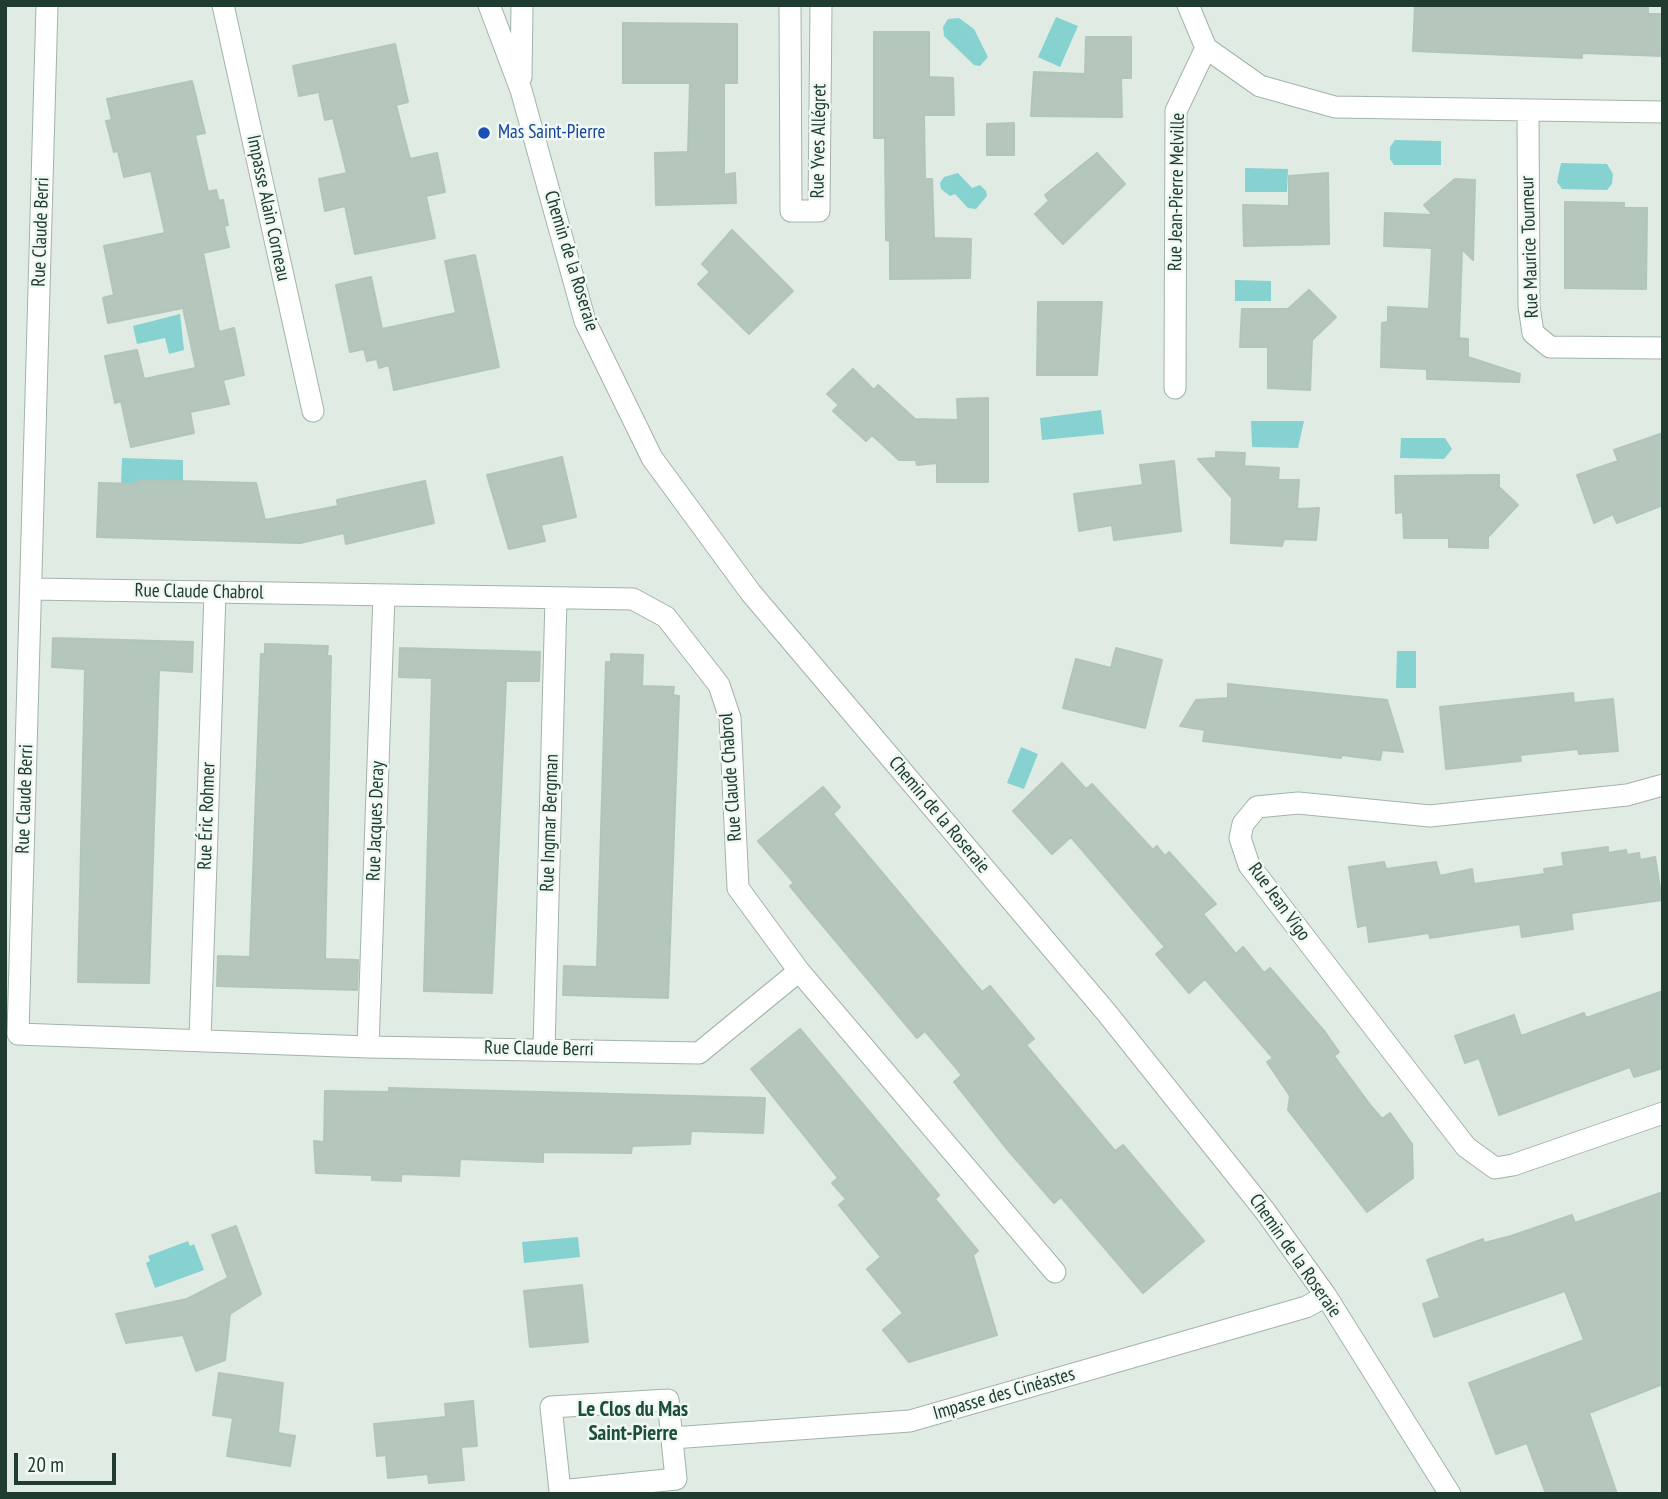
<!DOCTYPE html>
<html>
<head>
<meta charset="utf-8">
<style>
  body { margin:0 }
  #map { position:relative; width:1668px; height:1499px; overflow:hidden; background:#e0ebe4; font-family:"PT Sans Narrow",sans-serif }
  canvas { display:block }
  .frame { position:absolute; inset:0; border:7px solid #203c30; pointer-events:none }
  .scale { position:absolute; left:14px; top:1453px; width:102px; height:32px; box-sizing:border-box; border:4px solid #203c30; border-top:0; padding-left:9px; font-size:21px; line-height:24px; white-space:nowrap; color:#203c30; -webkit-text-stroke:5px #f0f8f3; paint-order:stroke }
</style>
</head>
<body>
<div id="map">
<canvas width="1668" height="1499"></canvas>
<div class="frame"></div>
<div class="scale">20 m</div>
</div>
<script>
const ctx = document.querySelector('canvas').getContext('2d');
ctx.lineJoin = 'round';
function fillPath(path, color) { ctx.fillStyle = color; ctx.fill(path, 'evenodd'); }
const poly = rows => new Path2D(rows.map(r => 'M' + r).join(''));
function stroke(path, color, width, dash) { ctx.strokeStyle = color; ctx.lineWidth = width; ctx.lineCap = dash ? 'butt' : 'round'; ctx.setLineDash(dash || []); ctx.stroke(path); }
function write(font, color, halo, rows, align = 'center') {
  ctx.font = font + ' "PT Sans Narrow",sans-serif'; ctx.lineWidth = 5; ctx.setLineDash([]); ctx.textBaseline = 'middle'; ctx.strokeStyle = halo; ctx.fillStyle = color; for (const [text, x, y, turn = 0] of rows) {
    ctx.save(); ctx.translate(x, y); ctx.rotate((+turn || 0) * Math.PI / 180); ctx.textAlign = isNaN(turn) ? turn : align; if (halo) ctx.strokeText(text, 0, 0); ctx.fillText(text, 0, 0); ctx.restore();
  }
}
fillPath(poly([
  [1056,17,1078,26,1060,67,1038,57],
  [959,18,974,29,988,57,980,66,974,65,944,36,943,27,948,19],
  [1395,140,1441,141,1441,165,1394,165,1390,159,1390,147],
  [1561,163,1607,164,1613,174,1612,184,1607,190,1562,189,1557,182],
  [1245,168,1288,169,1287,192,1245,192],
  [958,173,972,188,980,185,986,191,987,196,976,209,968,208,955,194,950,196,941,189,940,183,944,177],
  [1235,280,1271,281,1271,301,1235,301],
  [180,314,184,350,169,354,165,338,137,344,133,326],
  [1101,410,1104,434,1042,440,1040,418],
  [1251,421,1304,421,1298,448,1252,447],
  [1401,438,1445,438,1452,449,1444,459,1400,458],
  [122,458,183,460,183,495,121,484],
  [1397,651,1416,651,1416,688,1396,688],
  [1021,747,1038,754,1024,789,1007,783],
  [578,1237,580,1257,524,1263,522,1242],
  [188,1241,190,1246,194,1244,204,1270,155,1288,146,1263,150,1261,148,1256]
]), '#86d2d0');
const building = poly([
  [1415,5,1648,5,1648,14,1663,14,1663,56,1582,53,1582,58,1413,51,1415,5],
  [623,23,737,24,737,83,724,83,724,175,735,173,736,203,656,205,655,153,688,152,690,83,623,83,623,23],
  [874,32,929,32,929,77,953,78,954,115,924,115,925,179,932,179,934,238,971,239,970,278,890,279,890,241,886,240,885,138,874,138,874,32],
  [1086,37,1131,37,1131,78,1121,78,1122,117,1031,116,1034,72,1085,74,1086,37],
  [395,44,408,102,396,105,410,159,437,153,445,192,426,196,435,238,355,254,345,206,325,211,319,179,347,173,333,118,325,120,319,92,299,96,293,66,395,44],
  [192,81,205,133,195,135,208,192,216,190,219,201,223,200,228,225,224,226,229,247,203,253,219,332,234,328,244,375,223,380,229,404,190,412,194,433,131,447,121,401,115,403,105,356,137,350,144,379,196,368,183,308,108,323,103,298,114,295,104,246,165,233,151,171,124,177,118,151,114,152,106,121,112,120,107,99,192,81],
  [1014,123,1014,155,987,155,987,124,1014,123],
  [1097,153,1125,184,1063,244,1035,214,1049,201,1045,195,1097,153],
  [1328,173,1329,244,1244,246,1243,205,1289,206,1289,176,1328,173],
  [1455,179,1475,180,1473,260,1462,249,1459,338,1468,339,1468,357,1520,374,1519,382,1427,379,1427,369,1381,367,1382,323,1388,322,1388,307,1429,309,1432,248,1384,246,1385,213,1433,215,1424,205,1455,179],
  [1565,202,1624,203,1624,208,1647,208,1646,289,1565,288,1565,202],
  [732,230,793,291,749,334,698,284,710,272,702,264,732,230],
  [475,255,499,367,394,390,389,365,379,368,377,359,367,361,364,349,350,352,336,285,371,277,382,329,456,313,445,261,475,255],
  [1309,290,1336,317,1312,340,1310,390,1268,388,1268,347,1240,347,1242,309,1288,309,1309,290],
  [1038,302,1102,302,1097,375,1037,375,1038,302],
  [853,369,874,390,878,385,915,419,958,420,957,399,988,398,988,482,937,482,937,463,917,465,916,460,899,460,872,435,866,441,833,411,839,405,827,394,853,369],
  [1663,433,1663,505,1617,523,1613,514,1594,523,1577,475,1618,461,1614,450,1663,433],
  [1216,452,1245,453,1244,466,1279,468,1278,480,1299,480,1297,509,1319,508,1316,540,1284,539,1282,546,1231,543,1232,498,1198,459,1216,458,1216,452],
  [562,457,576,517,541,525,545,541,509,549,487,475,562,457],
  [1174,461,1181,531,1114,540,1112,525,1079,531,1074,494,1143,485,1140,465,1174,461],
  [1499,475,1499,487,1518,505,1488,537,1488,548,1449,547,1449,538,1404,538,1403,512,1396,513,1395,476,1499,475],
  [137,480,256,483,265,520,338,506,337,500,425,481,434,523,346,544,344,533,300,543,97,537,99,483,138,484,137,480],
  [53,638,193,642,192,672,159,670,149,983,78,982,85,669,52,667,53,638],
  [265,644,328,646,327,656,331,656,325,959,358,960,357,990,217,986,218,956,250,957,261,654,265,654,265,644],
  [400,648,540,652,539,681,506,681,492,993,424,991,432,678,399,677,400,648],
  [1116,648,1162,660,1145,728,1063,708,1076,659,1111,668,1116,648],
  [611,654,643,655,642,686,674,687,673,695,679,696,668,998,563,995,564,966,597,967,606,662,611,662,611,654],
  [1228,684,1387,700,1403,752,1382,750,1380,760,1342,755,1341,758,1203,741,1205,730,1180,726,1196,700,1228,698,1228,684],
  [1573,693,1574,703,1613,699,1618,751,1579,754,1578,749,1520,755,1521,761,1446,769,1440,707,1573,693],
  [1062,763,1086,789,1092,784,1153,850,1157,846,1165,856,1169,852,1216,904,1203,914,1236,954,1243,947,1264,973,1270,968,1325,1032,1339,1052,1334,1056,1371,1106,1382,1119,1390,1113,1412,1144,1413,1178,1367,1212,1288,1110,1290,1096,1267,1062,1273,1058,1205,979,1189,993,1156,954,1165,947,1071,837,1052,854,1013,811,1062,763],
  [823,787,840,807,833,814,885,876,982,992,990,986,1034,1039,1026,1045,1115,1151,1123,1145,1204,1241,1143,1293,1061,1197,1054,1203,1006,1148,954,1082,962,1075,925,1031,917,1038,808,908,790,886,794,883,758,841,823,787],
  [1608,847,1608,853,1626,850,1627,855,1639,853,1640,860,1655,857,1662,900,1571,913,1573,929,1522,937,1520,924,1430,938,1429,933,1369,942,1367,925,1358,927,1349,867,1384,862,1386,869,1436,862,1440,876,1472,869,1474,884,1545,874,1544,869,1564,866,1562,853,1608,847],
  [1663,991,1663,1068,1634,1077,1630,1067,1499,1115,1479,1058,1465,1063,1455,1036,1514,1015,1521,1036,1584,1013,1586,1018,1663,991],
  [800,1029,939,1195,935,1199,978,1251,973,1255,997,1335,909,1362,883,1330,903,1313,867,1269,881,1257,839,1205,846,1199,832,1183,838,1178,751,1069,800,1029],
  [389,1088,765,1098,763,1133,691,1131,690,1144,632,1146,631,1153,543,1152,543,1162,460,1159,459,1176,401,1174,401,1181,372,1180,372,1175,316,1173,314,1141,324,1142,325,1091,389,1092,389,1088],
  [1663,1192,1663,1384,1589,1413,1617,1494,1546,1494,1527,1443,1496,1454,1469,1383,1584,1340,1565,1291,1434,1337,1423,1304,1440,1298,1427,1260,1483,1239,1484,1243,1511,1236,1572,1215,1575,1223,1663,1192],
  [236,1226,261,1294,230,1314,225,1360,196,1371,183,1335,126,1343,116,1314,187,1299,228,1278,212,1235,236,1226],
  [582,1285,588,1342,530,1347,524,1291,582,1285],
  [219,1373,283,1383,278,1433,295,1436,290,1466,227,1456,233,1418,213,1415,219,1373],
  [473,1401,477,1446,461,1447,464,1480,429,1483,428,1474,388,1478,386,1455,377,1456,374,1424,446,1417,445,1404,473,1401]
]);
fillPath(building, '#b5c6bd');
stroke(building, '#b2c5ba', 2);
const minor = poly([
  [47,5,18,1034,368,1047,699,1053,799,971],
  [223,5,313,411],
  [489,5,521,90,585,321,652,458,751,593,1106,1012,1265,1211,1326,1296,1450,1494],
  [790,5,791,211,819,211,821,5],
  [1206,48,1260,86,1335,107,1663,112],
  [521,77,522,5],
  [1528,110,1529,306,1533,333,1550,347,1663,348],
  [1175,388,1176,111,1206,48,1188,5],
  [31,589,633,599,666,617,719,685,730,718,738,888,799,971,1055,1272],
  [1663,785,1627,795,1430,816,1298,803,1257,807,1243,824,1240,838,1249,865,1466,1147,1495,1168,1513,1165,1663,1113],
  [200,1040,215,593],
  [368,1047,384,595],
  [544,1049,556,598],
  [668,1400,676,1479,560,1491,551,1407,668,1400],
  [672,1438,910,1421,1306,1307,1326,1296]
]);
stroke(minor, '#a3b3aa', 23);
stroke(minor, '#fff', 21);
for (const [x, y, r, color] of [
  [484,133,7,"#1a4fb4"]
]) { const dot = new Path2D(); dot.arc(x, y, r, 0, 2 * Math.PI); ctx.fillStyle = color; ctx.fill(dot); stroke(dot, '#f0f8f3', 2.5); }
write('19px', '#164399', '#f0f8f3', [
  ["Mas Saint-Pierre",498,133]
], 'left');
write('19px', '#203c30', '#f0f8f3', [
  ["Rue Yves Allégret",819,141,-89],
  ["Rue Jean-Pierre Melville",1177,192,-89],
  ["Impasse Alain Corneau",268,208,78],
  ["Rue Claude Berri",41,232,-88],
  ["Rue Maurice Tourneur",1530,247,-92],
  ["Chemin de la Roseraie",571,261,73],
  ["Rue Claude Chabrol",199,592,1],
  ["Rue Claude Chabrol",731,777,-94],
  ["Rue Claude Berri",25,799,-88],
  ["Chemin de la Roseraie",939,815,50],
  ["Rue Éric Rohmer",207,816,-88],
  ["Rue Jacques Deray",376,821,-88],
  ["Rue Ingmar Bergman",550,823,-88],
  ["Rue Jean Vigo",1279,902,54],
  ["Rue Claude Berri",539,1049,1],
  ["Chemin de la Roseraie",1295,1256,55],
  ["Impasse des Cinéastes",1004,1394,-16]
]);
write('bold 21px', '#1c4e39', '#f0f8f3', [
  ["Le Clos du Mas",633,1410],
  ["Saint-Pierre",633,1434]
]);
</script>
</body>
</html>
